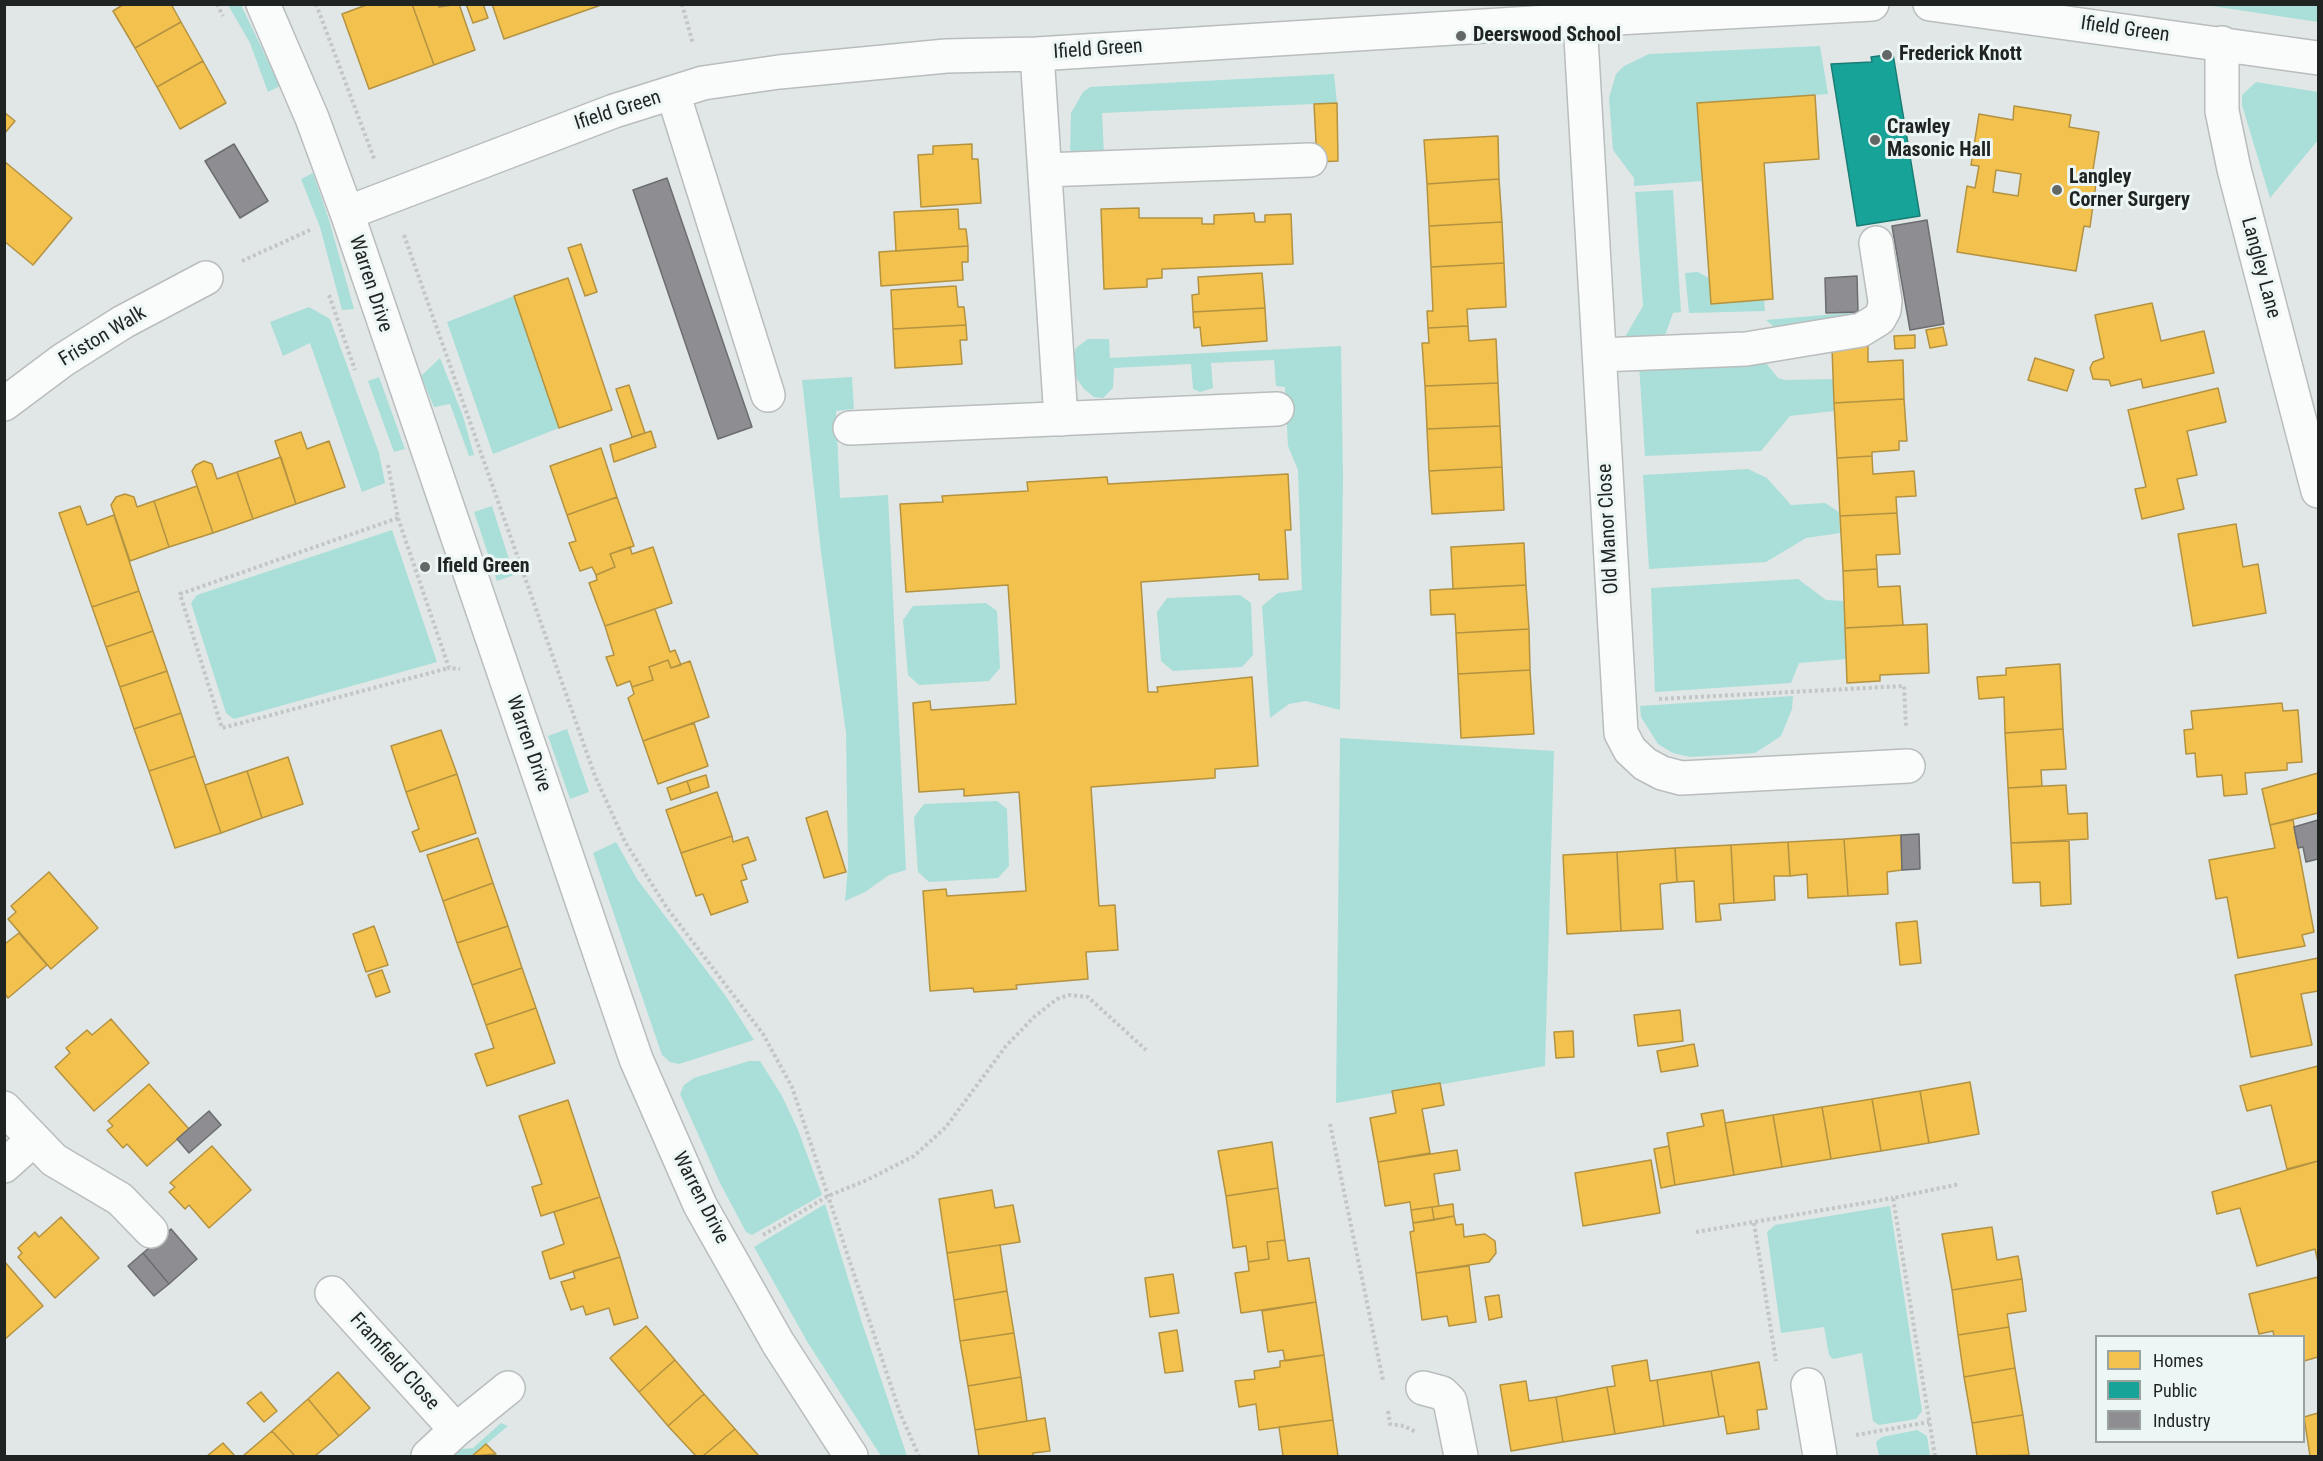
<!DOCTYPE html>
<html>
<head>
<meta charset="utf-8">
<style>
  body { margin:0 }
  #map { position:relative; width:2323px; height:1461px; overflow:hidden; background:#e1e7e6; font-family:"Roboto Condensed",sans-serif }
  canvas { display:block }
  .frame { position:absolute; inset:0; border:6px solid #1f2322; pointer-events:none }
  .legend { position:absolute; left:2095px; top:1335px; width:210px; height:108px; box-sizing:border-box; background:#ecf6f4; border:2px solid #9aa2a0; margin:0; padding:8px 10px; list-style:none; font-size:18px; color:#1f2322 }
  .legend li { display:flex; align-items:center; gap:12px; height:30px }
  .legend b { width:30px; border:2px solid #9aa2a0 }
</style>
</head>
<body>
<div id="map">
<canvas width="2323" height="1461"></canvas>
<div class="frame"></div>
<ul class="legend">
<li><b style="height:16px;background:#f2c14e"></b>Homes</li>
<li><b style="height:16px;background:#17a398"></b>Public</li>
<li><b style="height:16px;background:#8d8d92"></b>Industry</li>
</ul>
</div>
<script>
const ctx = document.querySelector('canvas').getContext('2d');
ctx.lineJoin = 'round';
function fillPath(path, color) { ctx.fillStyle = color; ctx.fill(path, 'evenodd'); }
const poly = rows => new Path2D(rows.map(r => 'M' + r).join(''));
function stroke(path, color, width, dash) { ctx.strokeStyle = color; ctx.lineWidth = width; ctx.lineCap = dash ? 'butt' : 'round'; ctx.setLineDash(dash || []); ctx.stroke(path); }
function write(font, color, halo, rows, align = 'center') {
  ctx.font = font + ' "Roboto Condensed",sans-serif'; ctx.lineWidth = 6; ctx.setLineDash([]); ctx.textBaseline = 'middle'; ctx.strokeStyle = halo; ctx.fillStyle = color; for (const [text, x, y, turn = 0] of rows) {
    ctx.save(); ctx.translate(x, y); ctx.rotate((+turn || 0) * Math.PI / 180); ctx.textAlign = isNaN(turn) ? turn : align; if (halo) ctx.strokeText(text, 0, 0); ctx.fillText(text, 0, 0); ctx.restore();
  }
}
fillPath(poly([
  [228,5,241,5,280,86,268,92,250,43],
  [2205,5,2318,5,2318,22],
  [1820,46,1828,94,1697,104,1702,181,1634,186,1634,178,1613,150,1609,98,1616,74,1624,66,1649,54],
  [1334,74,1337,103,1102,113,1104,154,1070,156,1071,113,1083,92,1090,87],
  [2256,82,2318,92,2318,140,2270,198,2242,105,2242,95],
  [313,173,329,220,354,309,342,310,320,227,301,179],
  [1673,190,1681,312,1673,313,1663,341,1626,344,1625,337,1643,306,1635,192],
  [1698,272,1709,278,1711,304,1764,300,1765,311,1689,313,1685,273],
  [514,296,559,428,493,454,447,322],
  [309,307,330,319,379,453,385,483,362,492,310,343,283,356,270,322],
  [1858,312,1852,320,1781,333,1766,320],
  [1088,339,1109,339,1110,358,1341,346,1343,478,1340,710,1306,701,1289,704,1270,718,1262,606,1278,593,1302,590,1298,470,1288,446,1285,387,1276,386,1274,360,1211,363,1213,388,1200,392,1193,389,1191,364,1114,368,1113,388,1103,398,1094,397,1084,389,1077,379,1073,366,1073,356,1076,348],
  [1761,357,1778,378,1785,380,1833,379,1834,411,1790,416,1761,451,1645,456,1639,365],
  [440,358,463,416,474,455,469,456,450,404,434,407,421,376],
  [379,377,405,449,394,452,368,381],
  [852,377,854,409,836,411,840,498,888,495,906,870,889,875,865,892,845,901,848,867,846,733,821,552,802,380],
  [1748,469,1767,478,1791,505,1825,503,1839,512,1840,533,1806,538,1766,562,1649,569,1643,475],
  [492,506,514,575,497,581,474,512],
  [392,530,437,662,234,719,226,713,191,603,197,595],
  [1798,579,1826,600,1844,601,1847,659,1799,663,1791,683,1655,692,1651,588],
  [1240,595,1251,603,1253,655,1242,667,1173,671,1161,661,1157,612,1167,598],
  [986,603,997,611,1000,668,989,681,919,685,908,675,903,620,913,606],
  [1793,696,1792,709,1781,736,1755,753,1690,757,1673,753,1658,744,1641,717,1640,706],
  [567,729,589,792,570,799,548,736],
  [1340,738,1554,751,1545,1066,1336,1103],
  [997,801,1007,809,1009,866,998,878,929,882,918,872,914,817,924,804],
  [616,842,637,879,725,995,754,1040,679,1064,670,1062,662,1055,593,853],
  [749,1061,760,1061,782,1096,798,1130,822,1195,752,1235,746,1232,720,1183,680,1094,684,1085,694,1078],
  [825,1204,861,1320,907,1456,881,1456,808,1343,754,1247],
  [1890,1206,1922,1411,1916,1419,1879,1425,1873,1421,1862,1353,1833,1359,1829,1355,1824,1327,1781,1333,1767,1232,1775,1225],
  [501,1423,508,1426,472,1456,446,1456,451,1450,473,1448],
  [1917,1430,1927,1436,1930,1456,1879,1456,1876,1442,1882,1437]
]), '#a9dfd8');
const homes = poly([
  [124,4,171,4,181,22,135,48,113,11,124,4],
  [369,4,412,4,434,65,369,89,342,14,369,4],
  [412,4,438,4,439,7,459,4,475,50,434,65,412,4],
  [466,4,483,4,488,18,473,23,466,4],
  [492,4,604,4,504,39,492,4],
  [181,22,203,61,157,87,135,48,181,22],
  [203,61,226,103,180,129,157,87,203,61],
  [1815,95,1819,159,1764,163,1773,299,1711,304,1697,103,1815,95],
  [1337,103,1338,161,1317,162,1314,104,1337,103],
  [2014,106,2071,115,2069,127,2099,132,2092,176,2097,176,2090,227,2084,226,2076,271,1957,252,1967,186,1975,188,1979,166,1971,165,1979,114,2013,120,2014,106],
  [1996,170,2021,174,2018,196,1993,192,1996,170],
  [4,112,15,121,4,134,4,112],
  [1498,136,1499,179,1427,184,1424,140,1498,136],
  [972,144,972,159,978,159,981,203,921,207,918,155,933,154,933,146,972,144],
  [4,161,72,218,33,265,4,241,4,161],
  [1499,179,1502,222,1429,226,1427,184,1499,179],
  [1139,208,1139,218,1202,218,1202,224,1214,224,1214,215,1254,213,1255,222,1265,222,1265,215,1291,214,1293,264,1162,269,1162,278,1147,279,1147,287,1104,289,1101,209,1139,208],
  [958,209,959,229,966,229,968,246,896,251,894,212,958,209],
  [1502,222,1504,263,1431,267,1429,226,1502,222],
  [581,244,597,292,585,296,568,248,581,244],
  [968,246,968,262,962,262,963,280,881,286,879,252,968,246],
  [1504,263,1506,307,1467,309,1468,326,1428,328,1427,311,1433,311,1431,267,1504,263],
  [1262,273,1265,308,1193,312,1192,295,1199,294,1198,277,1262,273],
  [568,278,612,410,559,428,514,296,568,278],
  [956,286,958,307,964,307,966,325,893,329,891,290,956,286],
  [2152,303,2161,341,2204,331,2214,373,2143,388,2141,379,2111,386,2109,380,2093,379,2090,368,2093,362,2104,358,2095,315,2152,303],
  [1265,308,1267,341,1202,346,1200,327,1194,328,1193,312,1265,308],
  [966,325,967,340,960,340,962,364,895,368,893,329,966,325],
  [1468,326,1469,341,1496,339,1498,383,1425,386,1422,343,1429,343,1428,328,1468,326],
  [1943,327,1947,345,1930,348,1926,330,1943,327],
  [1915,335,1915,348,1895,349,1894,336,1915,335],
  [1868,346,1868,362,1903,360,1904,399,1834,403,1832,348,1868,346],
  [2035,358,2074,370,2067,391,2028,380,2035,358],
  [1498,383,1500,426,1427,429,1425,386,1498,383],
  [629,385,645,433,632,437,616,389,629,385],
  [2218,388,2226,422,2187,431,2197,475,2177,479,2184,509,2142,519,2135,489,2146,487,2128,410,2218,388],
  [1904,399,1907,441,1899,441,1899,450,1872,452,1872,456,1837,458,1834,403,1904,399],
  [1500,426,1502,467,1429,471,1427,429,1500,426],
  [651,431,656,447,614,462,610,445,651,431],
  [301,432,307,449,329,441,345,487,296,504,275,441,301,432],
  [601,448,617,497,567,515,550,466,601,448],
  [1872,456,1873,474,1914,471,1916,496,1896,497,1897,513,1840,516,1837,458,1872,456],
  [281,457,296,504,253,519,237,472,281,457],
  [204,461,212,464,217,479,237,472,253,519,213,533,192,471,196,465,204,461],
  [1502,467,1504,510,1432,514,1429,471,1502,467],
  [1288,474,1291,530,1285,530,1288,579,1259,580,1259,574,1141,582,1148,692,1158,692,1157,687,1252,677,1258,766,1215,769,1215,778,1091,787,1099,906,1115,905,1118,950,1086,952,1088,979,1016,985,1017,989,974,992,973,988,930,991,923,891,946,889,947,896,1026,891,1019,792,964,796,964,789,919,792,913,703,930,701,931,710,1016,704,1008,585,906,592,900,504,943,502,942,496,1028,491,1027,482,1107,477,1108,484,1288,474],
  [197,486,213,533,169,547,154,501,197,486],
  [125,494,134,497,137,507,154,501,169,547,130,561,111,505,116,497,125,494],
  [617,497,634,546,610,554,615,567,596,575,592,567,580,571,569,543,576,541,567,515,617,497],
  [80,506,87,525,114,515,139,591,92,607,59,513,80,506],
  [1897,513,1900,554,1876,555,1877,569,1843,571,1840,516,1897,513],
  [2236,524,2243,567,2258,564,2266,613,2193,626,2178,534,2236,524],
  [1524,543,1526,585,1453,589,1451,547,1524,543],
  [630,547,632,554,653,547,672,603,605,626,589,583,597,580,596,575,615,567,610,554,630,547],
  [1877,569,1878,587,1900,586,1903,625,1845,628,1843,571,1877,569],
  [1526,585,1529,629,1456,633,1455,614,1431,615,1430,590,1526,585],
  [139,591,153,631,106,647,92,607,139,591],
  [655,609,670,652,675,650,681,665,671,668,668,660,649,667,653,680,632,687,630,681,617,686,606,657,614,655,605,626,655,609],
  [1927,624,1929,673,1880,675,1880,681,1847,683,1845,628,1927,624],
  [1529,629,1530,670,1458,674,1456,633,1529,629],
  [153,631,167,671,120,687,106,647,153,631],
  [668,660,671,668,690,661,709,717,643,741,628,698,634,694,632,687,653,680,649,667,668,660],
  [2060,664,2063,729,2005,733,2004,697,1979,699,1977,677,2006,675,2006,668,2060,664],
  [1530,670,1534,734,1461,738,1458,674,1530,670],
  [167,671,181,713,134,729,120,687,167,671],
  [2282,703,2283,711,2298,710,2302,762,2287,763,2287,770,2245,773,2247,794,2224,796,2222,775,2197,777,2195,753,2186,754,2184,730,2193,729,2191,711,2282,703],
  [181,713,195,756,149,771,134,729,181,713],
  [694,723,708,766,658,784,643,741,694,723],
  [2063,729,2066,769,2041,770,2042,786,2008,788,2005,733,2063,729],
  [441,730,457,774,406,792,391,746,441,730],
  [195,756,221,833,175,848,149,771,195,756],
  [288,757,303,804,262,818,247,771,288,757],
  [247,771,262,818,221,833,205,785,247,771],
  [2318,773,2318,813,2270,825,2262,789,2318,773],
  [457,774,476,833,420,852,412,832,419,829,406,792,457,774],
  [706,775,709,787,691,793,687,781,706,775],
  [687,781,691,793,671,800,667,788,687,781],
  [2066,785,2068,814,2087,813,2088,839,2011,843,2008,788,2066,785],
  [717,792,732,836,681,853,666,810,717,792],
  [827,811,846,872,824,878,806,818,827,811],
  [2293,820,2314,932,2302,935,2305,946,2238,958,2227,897,2216,899,2209,860,2275,848,2270,825,2293,820],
  [1901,835,1902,870,1887,872,1888,894,1848,896,1844,839,1901,835],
  [732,836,733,842,748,837,756,860,742,865,747,879,741,881,748,902,711,915,703,894,696,896,681,853,732,836],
  [478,838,493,883,443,901,427,855,478,838],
  [1844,839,1848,896,1808,898,1807,874,1790,876,1788,842,1844,839],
  [2069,841,2071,904,2041,906,2040,882,2013,883,2011,843,2069,841],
  [1788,842,1790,876,1774,876,1775,900,1734,903,1731,845,1788,842],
  [1731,845,1734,903,1719,904,1721,920,1696,922,1694,881,1677,882,1675,848,1731,845],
  [1675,848,1677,882,1660,884,1663,929,1621,931,1617,852,1675,848],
  [1617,852,1621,931,1567,934,1563,855,1617,852],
  [49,872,98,928,51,969,8,919,16,912,11,906,49,872],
  [493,883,508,926,457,943,443,901,493,883],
  [1917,921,1921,963,1900,965,1896,923,1917,921],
  [374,926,388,965,366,972,353,934,374,926],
  [508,926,522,968,472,985,457,943,508,926],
  [19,933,47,965,8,998,4,993,4,941,6,943,19,933],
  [2318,958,2318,991,2301,994,2312,1045,2251,1057,2235,975,2318,958],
  [522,968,536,1008,486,1025,472,985,522,968],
  [382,970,390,992,376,997,368,975,382,970],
  [536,1008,555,1063,487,1086,475,1054,494,1048,486,1025,536,1008],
  [1680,1010,1683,1041,1638,1046,1634,1015,1680,1010],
  [111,1019,149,1063,94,1111,55,1067,70,1053,66,1048,87,1030,92,1035,111,1019],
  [1573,1031,1574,1057,1556,1058,1554,1032,1573,1031],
  [1694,1044,1698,1066,1661,1072,1657,1051,1694,1044],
  [2318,1066,2318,1161,2287,1169,2271,1105,2247,1111,2240,1086,2318,1066],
  [1970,1082,1979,1134,1929,1143,1920,1091,1970,1082],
  [1440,1083,1444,1105,1422,1109,1430,1153,1378,1162,1370,1118,1396,1113,1392,1091,1440,1083],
  [149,1084,189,1129,147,1166,127,1144,123,1148,107,1130,113,1126,108,1121,149,1084],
  [1920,1091,1929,1143,1881,1151,1872,1099,1920,1091],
  [1872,1099,1881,1151,1831,1159,1822,1107,1872,1099],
  [568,1100,600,1197,541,1216,532,1187,542,1184,519,1116,568,1100],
  [1822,1107,1831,1159,1782,1167,1773,1115,1822,1107],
  [1723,1110,1734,1175,1675,1185,1667,1133,1704,1126,1701,1114,1723,1110],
  [1773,1115,1782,1167,1734,1175,1725,1123,1773,1115],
  [1272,1142,1278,1188,1226,1196,1218,1151,1272,1142],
  [212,1146,251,1190,209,1228,189,1205,185,1209,169,1192,175,1187,170,1183,212,1146],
  [1669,1146,1675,1185,1661,1188,1654,1149,1669,1146],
  [1457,1150,1460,1170,1434,1174,1439,1206,1411,1210,1410,1202,1385,1206,1378,1162,1457,1150],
  [1651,1160,1660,1213,1583,1226,1575,1173,1651,1160],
  [2318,1161,2318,1262,2315,1249,2257,1266,2240,1208,2217,1214,2212,1192,2318,1161],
  [1278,1188,1285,1240,1267,1242,1269,1259,1248,1262,1246,1246,1233,1248,1226,1196,1278,1188],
  [992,1190,995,1208,1013,1205,1020,1242,947,1253,939,1199,992,1190],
  [600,1197,620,1257,550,1279,542,1252,564,1244,554,1212,600,1197],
  [1453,1204,1454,1216,1434,1220,1432,1207,1453,1204],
  [1432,1207,1434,1220,1413,1223,1411,1210,1432,1207],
  [1454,1216,1456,1225,1463,1224,1464,1237,1485,1234,1495,1241,1496,1253,1489,1262,1416,1273,1410,1232,1414,1231,1413,1223,1454,1216],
  [61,1217,99,1258,55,1298,18,1257,22,1253,18,1248,35,1232,39,1237,61,1217],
  [1992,1227,1997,1260,2018,1256,2022,1279,1952,1290,1942,1234,1992,1227],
  [1285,1240,1288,1261,1309,1258,1316,1302,1241,1313,1235,1273,1249,1271,1248,1262,1269,1259,1267,1242,1285,1240],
  [1000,1245,1007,1291,954,1300,947,1253,1000,1245],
  [620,1257,638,1318,614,1325,609,1308,586,1315,583,1306,571,1310,561,1282,575,1278,573,1271,620,1257],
  [4,1261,43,1306,4,1340,4,1261],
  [1469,1266,1476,1322,1449,1326,1447,1316,1422,1320,1416,1273,1469,1266],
  [1173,1274,1179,1313,1150,1317,1145,1278,1173,1274],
  [2318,1277,2318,1357,2304,1361,2304,1336,2274,1336,2273,1331,2259,1334,2249,1294,2318,1277],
  [2022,1279,2026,1311,2007,1314,2009,1327,1958,1335,1952,1290,2022,1279],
  [1007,1291,1014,1333,960,1341,954,1300,1007,1291],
  [1499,1295,1502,1317,1489,1320,1485,1297,1499,1295],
  [1316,1302,1324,1355,1285,1361,1283,1350,1268,1352,1262,1311,1316,1302],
  [646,1326,675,1360,639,1392,610,1358,646,1326],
  [2009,1327,2015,1368,1964,1377,1958,1335,2009,1327],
  [1177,1330,1183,1371,1165,1373,1159,1333,1177,1330],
  [1014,1333,1021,1377,968,1386,960,1341,1014,1333],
  [1324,1355,1333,1420,1259,1430,1256,1404,1239,1407,1235,1381,1255,1379,1254,1371,1280,1367,1280,1361,1324,1355],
  [675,1360,704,1394,668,1426,639,1392,675,1360],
  [1647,1360,1650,1381,1657,1380,1664,1426,1615,1434,1607,1387,1615,1386,1612,1366,1647,1360],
  [1759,1362,1767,1409,1757,1410,1759,1429,1727,1434,1724,1416,1719,1417,1711,1371,1759,1362],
  [2015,1368,2023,1415,1972,1423,1964,1377,2015,1368],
  [1711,1371,1719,1417,1664,1426,1657,1380,1711,1371],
  [338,1372,370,1408,339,1436,308,1399,338,1372],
  [1021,1377,1027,1421,975,1430,968,1386,1021,1377],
  [1526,1381,1529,1401,1556,1397,1563,1442,1511,1451,1500,1385,1526,1381],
  [1607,1387,1615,1434,1563,1442,1556,1397,1607,1387],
  [261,1392,277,1411,264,1422,247,1403,261,1392],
  [704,1394,735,1429,703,1456,696,1456,668,1426,704,1394],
  [308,1399,339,1436,315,1456,295,1456,272,1431,308,1399],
  [2318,1413,2318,1456,2310,1456,2304,1417,2318,1413],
  [2023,1415,2029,1455,1977,1456,1972,1423,2023,1415],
  [1045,1418,1050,1451,1033,1453,1033,1456,979,1456,975,1430,1045,1418],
  [1333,1420,1338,1456,1283,1456,1279,1427,1333,1420],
  [735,1429,759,1456,703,1456,735,1429],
  [272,1431,295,1456,243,1456,272,1431],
  [223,1443,235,1456,207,1456,223,1443],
  [486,1444,496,1454,472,1456,486,1444]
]);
fillPath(homes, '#f2c14e');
stroke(homes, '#b39241', 1.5);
const public = poly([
  [1893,54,1920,216,1857,226,1831,64,1872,62,1871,57,1893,54]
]);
fillPath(public, '#17a398');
stroke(public, '#197d75', 1.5);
const industry = poly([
  [234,144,268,201,240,218,205,161,234,144],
  [667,178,752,427,718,439,633,190,667,178],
  [1927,220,1944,324,1910,330,1892,226,1927,220],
  [1857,276,1858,312,1826,313,1825,278,1857,276],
  [2318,820,2318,859,2306,862,2303,847,2298,848,2294,827,2318,820],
  [1919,834,1920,869,1902,870,1901,835,1919,834],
  [209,1111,221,1125,189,1153,177,1139,209,1111],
  [171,1229,197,1259,169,1284,143,1253,171,1229],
  [143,1253,169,1284,154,1296,128,1266,143,1253]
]);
fillPath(industry, '#8d8d92');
stroke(industry, '#6c6d70', 1.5);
const minor = poly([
  [263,4,312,118,347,213,636,1059,700,1205,778,1343,851,1456],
  [1930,4,2318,58],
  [1580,20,1621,733,1630,750,1645,764,1662,773,1681,778,1908,766],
  [2222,43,2222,111,2234,169,2318,491],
  [1037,54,1061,419],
  [673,93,768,395],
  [1045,170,1310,160],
  [347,213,614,111,703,83,779,72,946,56,1037,54,1580,20,1872,4],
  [1600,355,1746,349,1861,330,1879,319,1884,310,1885,301,1876,243],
  [4,404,63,360,123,322,206,278],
  [850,428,1277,409],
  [4,1108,54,1160,120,1199,151,1231],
  [4,1166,33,1140],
  [332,1293,456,1430],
  [1808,1385,1820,1456],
  [1423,1388,1442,1393,1450,1401,1461,1456],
  [428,1456,456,1430,508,1388]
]);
stroke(minor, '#b9bdbd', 36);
stroke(poly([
  [217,4,223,16],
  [316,4,375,161],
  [682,4,693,44],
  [404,235,595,776,625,842,667,908,763,1034,792,1087,900,1413,919,1456],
  [242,261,310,230],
  [329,295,355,370],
  [388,465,398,518,449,668,460,669],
  [398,518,180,594,222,728,449,668],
  [1659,699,1904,686,1906,727],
  [1330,1124,1383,1380],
  [1754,1223,1776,1361],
  [1696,1232,1893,1198],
  [763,1235,828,1196,867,1180,914,1156,946,1127,1006,1046,1034,1017,1057,999,1069,995,1088,997,1146,1050],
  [1388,1411,1390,1424,1404,1426,1416,1432],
  [1856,1435,1929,1422],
  [1935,1456,1893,1198,1960,1184]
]), '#c4c6c6', 4, [3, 3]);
stroke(minor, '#fafbfb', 33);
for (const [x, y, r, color] of [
  [1461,36,6,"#636867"],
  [1887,55,6,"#636867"],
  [1875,140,6,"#636867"],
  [2057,190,6,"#636867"],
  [425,567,6,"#636867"]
]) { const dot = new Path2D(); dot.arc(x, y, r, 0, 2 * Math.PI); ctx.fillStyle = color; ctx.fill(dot); stroke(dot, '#ecf6f4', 2); }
write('20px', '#1f2322', '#ecf6f4', [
  ["Ifield Green",2125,30,8],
  ["Ifield Green",1098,50,-4],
  ["Ifield Green",618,111,-18],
  ["Langley Lane",2260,268,75],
  ["Warren Drive",370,284,72],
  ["Friston Walk",103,337,-31],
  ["Old Manor Close",1609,529,-93],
  ["Warren Drive",528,744,71],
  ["Warren Drive",700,1198,63],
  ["Framfield Close",394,1362,48]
]);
write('bold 20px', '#1f2322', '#ecf6f4', [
  ["Deerswood School",1473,36],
  ["Frederick Knott",1899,55],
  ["Crawley",1887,128],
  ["Masonic Hall",1887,151],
  ["Langley",2069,178],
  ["Corner Surgery",2069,201],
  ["Ifield Green",437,567]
], 'left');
</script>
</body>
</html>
